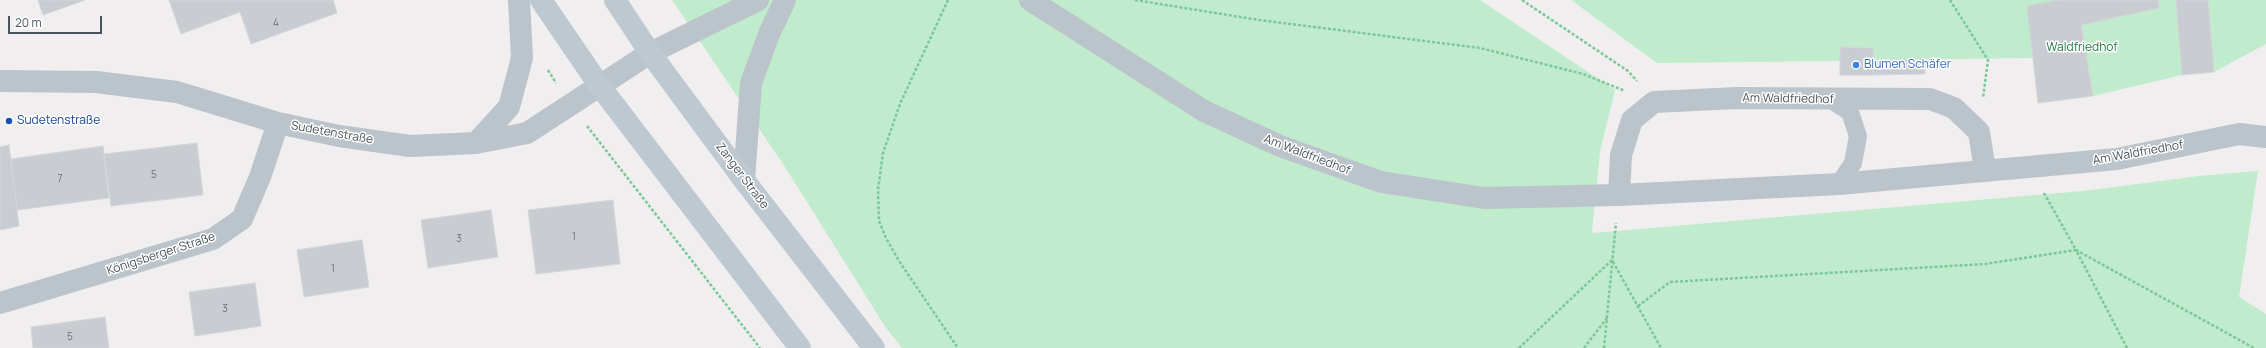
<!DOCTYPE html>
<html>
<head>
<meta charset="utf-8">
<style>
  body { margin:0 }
  #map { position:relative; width:2266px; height:348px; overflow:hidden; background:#f1eeef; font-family:Manrope,sans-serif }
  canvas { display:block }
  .scale { position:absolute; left:8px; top:16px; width:94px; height:18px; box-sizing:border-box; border:2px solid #48535a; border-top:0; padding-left:5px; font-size:12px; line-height:14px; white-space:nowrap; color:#48535a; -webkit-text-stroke:3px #fff; paint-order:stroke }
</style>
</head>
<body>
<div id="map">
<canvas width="2266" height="348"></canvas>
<div class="scale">20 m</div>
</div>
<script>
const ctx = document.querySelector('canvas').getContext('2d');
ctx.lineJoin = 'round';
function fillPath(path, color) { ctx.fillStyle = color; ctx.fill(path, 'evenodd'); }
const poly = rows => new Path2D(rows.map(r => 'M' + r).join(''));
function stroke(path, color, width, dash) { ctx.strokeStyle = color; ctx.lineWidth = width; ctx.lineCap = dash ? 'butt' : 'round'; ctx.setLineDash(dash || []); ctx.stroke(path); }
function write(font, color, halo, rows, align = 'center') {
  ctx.font = font + ' Manrope,sans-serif'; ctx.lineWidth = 3; ctx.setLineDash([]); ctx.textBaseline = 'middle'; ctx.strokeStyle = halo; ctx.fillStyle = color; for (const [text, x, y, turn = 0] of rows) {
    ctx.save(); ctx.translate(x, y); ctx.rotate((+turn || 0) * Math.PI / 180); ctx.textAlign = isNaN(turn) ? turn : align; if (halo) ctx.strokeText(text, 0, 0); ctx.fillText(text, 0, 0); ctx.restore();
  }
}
fillPath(poly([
  [672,0,1480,0,1615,90,1600,152,1592,233,2083,191,2199,176,2258,171,2239,297,2266,314,2266,348,902,348,886,328,785,167],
  [1571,0,2266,0,2266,44,2214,72,2182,75,2093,96,2038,103,2034,58,1873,60,1872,48,1840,47,1840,61,1657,63]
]), '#c0ebcd');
const building = poly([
  [38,0,85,0,43,15,38,0],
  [169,0,333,0,337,13,251,44,240,12,181,34,169,0],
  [2058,0,2158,0,2159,8,2081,25,2093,96,2038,103,2027,6,2058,0],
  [2176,0,2208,0,2214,72,2182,75,2176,0],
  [1840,47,1873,48,1873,75,1840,75,1840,47],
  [1925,59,1925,74,1873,75,1873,60,1925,59],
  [197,143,203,195,111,206,104,154,197,143],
  [9,145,19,226,0,230,0,147,9,145],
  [103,146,109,198,17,210,11,159,103,146],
  [613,200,620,264,536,274,528,210,613,200],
  [491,210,498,257,428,268,421,220,491,210],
  [362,240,369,287,304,297,297,250,362,240],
  [255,283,261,326,195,336,189,292,255,283],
  [105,317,109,348,33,348,31,327,105,317]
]);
fillPath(building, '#c9ccd1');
stroke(building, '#d3d5d9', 1);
stroke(poly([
  [948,0,900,104,883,153,878,190,879,221,886,238,899,261,958,348],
  [1135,0,1259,20,1480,48,1583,74,1625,91],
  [1522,0,1628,71,1637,81],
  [1950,0,1988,60,1983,98],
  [548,70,556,83],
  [587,126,760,348],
  [2044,193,2076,250,2254,348],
  [1638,306,1670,282,1985,264,2076,250,2127,348],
  [1519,348,1612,260,1661,348],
  [1584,348,1607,318],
  [1604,348,1616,223]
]), '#7bc79a', 2.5, [3, 2]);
stroke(poly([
  [1831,100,1850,112,1858,136,1853,163,1839,184]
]), '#bbc4ca', 18);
stroke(poly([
  [1030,0,1204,111,1280,146,1381,182,1484,198,1619,195,1839,184,2117,159,2239,134,2266,137],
  [0,81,96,82,177,92,278,123,339,136,410,146,476,143,527,133,650,53,758,0],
  [476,143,509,107,522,58,519,0],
  [744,180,751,83,769,34,785,0],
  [1619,195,1621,155,1632,120,1654,102,1737,98,1930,99,1954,108,1979,132,1985,170],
  [0,303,213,239,242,219,260,177,278,123]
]), '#bbc4ca', 22);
stroke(poly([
  [541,0,599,85,800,348],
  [615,0,650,53,744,180,874,348]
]), '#bdc8d1', 22);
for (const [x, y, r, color] of [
  [1856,65,4,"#3f7fe0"],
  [9,121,4,"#1a4fb4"]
]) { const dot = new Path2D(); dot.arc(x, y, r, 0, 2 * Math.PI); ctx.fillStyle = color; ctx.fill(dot); stroke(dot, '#fff', 1.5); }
write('10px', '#687178', null, [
  ["4",276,23],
  ["5",154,175],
  ["7",60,179],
  ["1",574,237],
  ["3",459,239],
  ["1",333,269],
  ["3",225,309],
  ["5",70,337]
]);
write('12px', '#1e7642', '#fff', [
  ["Waldfriedhof",2082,48]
]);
write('12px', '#366cbe', '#fff', [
  ["Blumen Schäfer",1864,65]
], 'left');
write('12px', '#48535a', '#fff', [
  ["Am Waldfriedhof",1788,99,1],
  ["Sudetenstraße",332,133,10],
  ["Am Waldfriedhof",2138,153,-10],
  ["Am Waldfriedhof",1307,155,21],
  ["Zanger Straße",742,176,53],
  ["Königsberger Straße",161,254,-18]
]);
write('12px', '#164399', '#fff', [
  ["Sudetenstraße",17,121]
], 'left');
</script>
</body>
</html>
